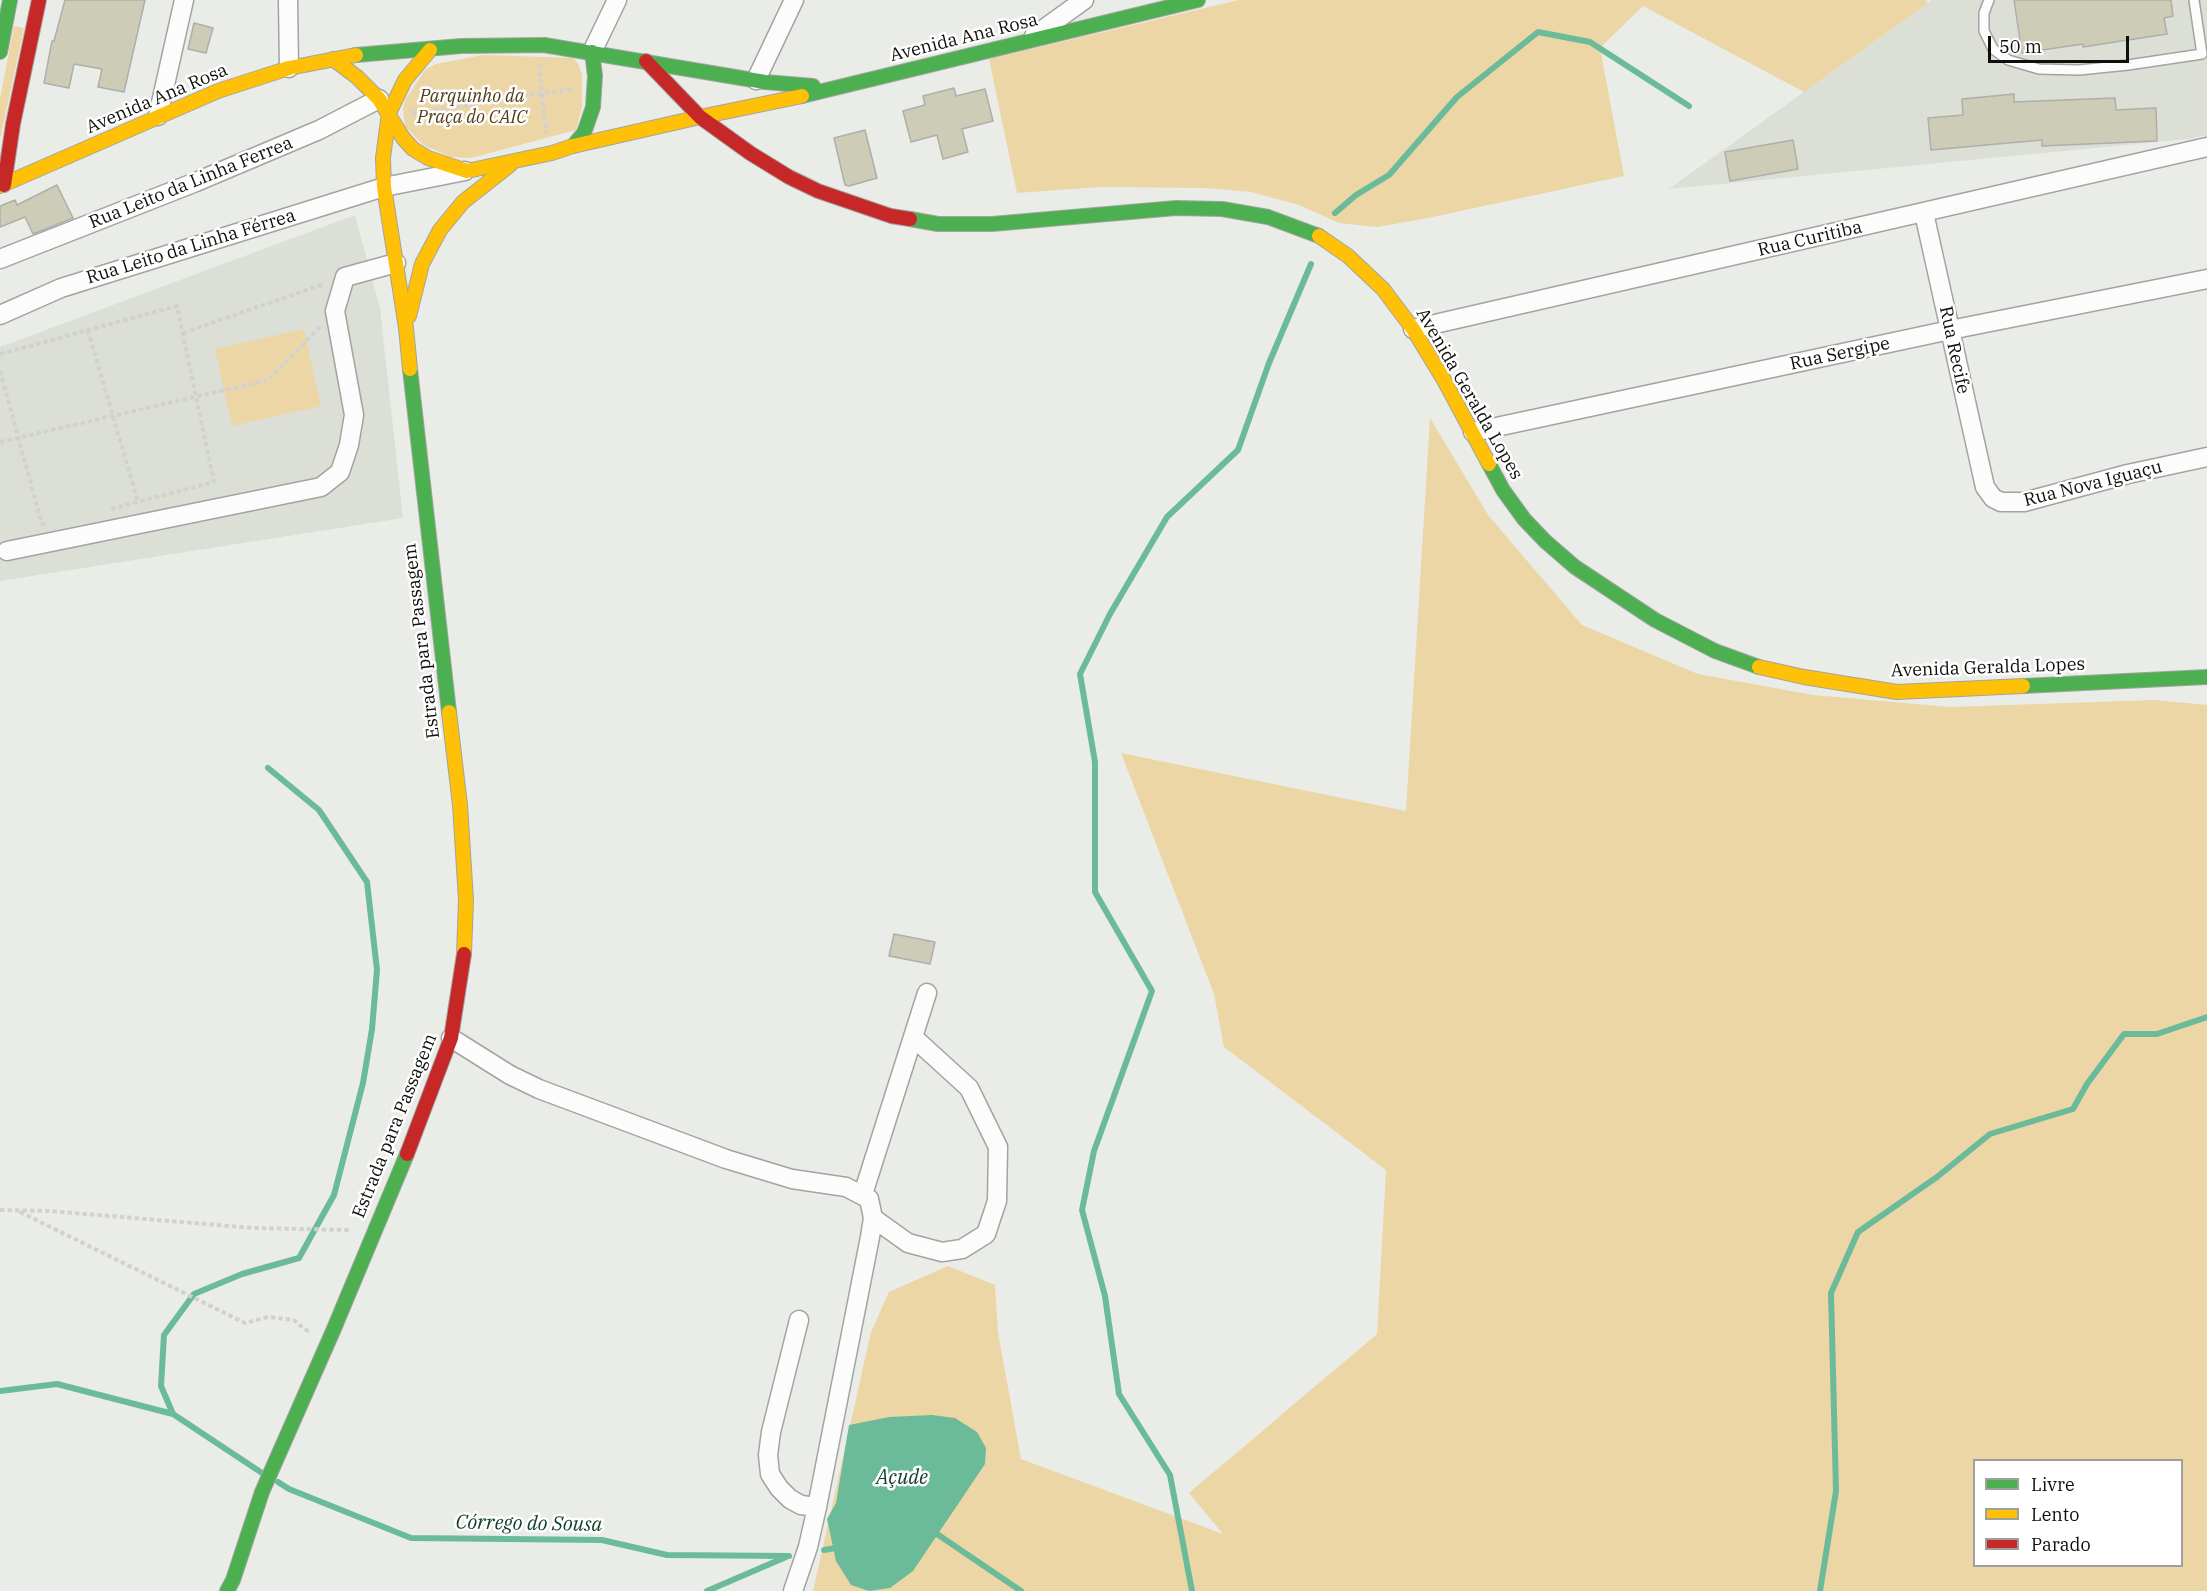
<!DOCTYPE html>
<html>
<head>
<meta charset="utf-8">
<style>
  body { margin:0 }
  #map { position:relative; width:2207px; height:1591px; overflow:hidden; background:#eaece8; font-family:"IBM Plex Serif",serif }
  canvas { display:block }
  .legend { position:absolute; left:1973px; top:1459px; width:210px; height:108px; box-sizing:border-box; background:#fff; border:2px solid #9f9f9e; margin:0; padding:8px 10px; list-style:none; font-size:18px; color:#0e0f0c }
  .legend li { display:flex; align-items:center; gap:12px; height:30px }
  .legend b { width:30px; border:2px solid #9f9f9e }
  .scale { position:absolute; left:1988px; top:36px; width:141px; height:27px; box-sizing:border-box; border:3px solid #0e0f0c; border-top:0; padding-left:8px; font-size:18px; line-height:21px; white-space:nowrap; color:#0e0f0c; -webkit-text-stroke:4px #fff; paint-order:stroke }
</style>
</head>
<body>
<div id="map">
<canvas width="2207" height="1591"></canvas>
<ul class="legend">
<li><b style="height:8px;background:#4caf50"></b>Livre</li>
<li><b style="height:8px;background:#ffc107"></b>Lento</li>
<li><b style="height:8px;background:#c62828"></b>Parado</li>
</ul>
<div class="scale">50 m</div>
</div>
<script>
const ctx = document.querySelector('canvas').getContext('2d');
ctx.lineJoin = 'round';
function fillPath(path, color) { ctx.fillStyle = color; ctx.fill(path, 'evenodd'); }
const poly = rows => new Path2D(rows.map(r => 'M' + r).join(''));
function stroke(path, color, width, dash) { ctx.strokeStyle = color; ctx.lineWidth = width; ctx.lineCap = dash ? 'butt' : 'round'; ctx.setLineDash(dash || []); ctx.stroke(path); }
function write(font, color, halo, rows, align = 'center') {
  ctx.font = font + ' "IBM Plex Serif",serif'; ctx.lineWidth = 5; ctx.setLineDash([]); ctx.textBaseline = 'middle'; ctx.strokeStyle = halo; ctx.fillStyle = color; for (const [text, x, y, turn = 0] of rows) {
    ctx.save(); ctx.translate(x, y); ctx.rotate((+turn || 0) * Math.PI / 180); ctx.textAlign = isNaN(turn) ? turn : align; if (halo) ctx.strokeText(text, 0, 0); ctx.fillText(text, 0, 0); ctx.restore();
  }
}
fillPath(poly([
  [1932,0,2207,0,2207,135,2188,139,1669,189],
  [355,215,380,308,403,518,0,581,0,347]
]), '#dbdfd6');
fillPath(poly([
  [1239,0,1926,0,1928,3,1804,92,1643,6,1600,48,1624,176,1428,218,1377,227,1339,223,1299,205,1251,192,1205,188,1101,187,1017,193,989,59],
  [14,26,24,28,0,140,0,99],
  [483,55,573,58,578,64,582,75,582,107,576,130,471,158,451,157,423,145,405,126,403,109,405,100,425,70,436,64],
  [304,329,321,406,232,426,215,349],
  [1430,418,1488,515,1582,625,1698,674,1813,695,1951,707,2154,700,2207,705,2207,1591,813,1591,871,1332,889,1292,948,1266,995,1285,998,1332,1021,1459,1223,1534,1189,1493,1377,1334,1386,1170,1224,1047,1214,994,1121,753,1406,811],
  [1974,1460,2182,1460,2182,1566,1974,1566]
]), '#edd6a5');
fillPath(poly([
  [932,1415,955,1418,977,1432,986,1448,985,1464,913,1571,890,1588,869,1591,851,1585,836,1561,827,1519,836,1503,849,1425,889,1417]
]), '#6bbb9a');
stroke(poly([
  [1335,213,1356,195,1389,175,1457,97,1538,32,1590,42,1689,106],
  [0,1391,57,1384,173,1414,262,1473],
  [173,1414,161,1386,164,1335,194,1294,242,1274,299,1258,334,1195,363,1083,372,1029,377,970,367,882,319,810,268,768],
  [278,1482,289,1489,411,1538,602,1540,667,1555,789,1556],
  [931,1535,937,1534,1021,1591],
  [824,1550,841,1547],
  [707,1591,786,1557],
  [1192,1591,1170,1475,1119,1394,1105,1296,1082,1210,1094,1151,1152,991,1095,892,1095,762,1080,674,1110,614,1167,517,1238,450,1269,363,1311,264],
  [1820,1591,1836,1491,1831,1293,1858,1232,1937,1177,1990,1134,2073,1109,2087,1084,2124,1034,2157,1034,2207,1017]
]), '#6bbb9a', 6);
const building = poly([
  [65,0,145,0,124,92,98,87,102,69,74,64,69,88,44,83,52,41,54,41,65,0],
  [2014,0,2171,0,2173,16,2164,18,2167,34,2083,47,2083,44,2022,53,2014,0],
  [194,23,213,28,206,53,188,49,194,23],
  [954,88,956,96,985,89,993,121,962,129,968,152,943,159,937,135,911,142,903,111,925,105,923,96,954,88],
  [2014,94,2014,102,2115,98,2116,110,2156,108,2157,141,2042,146,2042,140,1931,150,1928,118,1963,115,1962,99,2014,94],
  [865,130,877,178,849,186,845,185,834,138,865,130],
  [1793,140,1798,169,1730,181,1725,152,1793,140],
  [57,185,73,218,33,234,25,217,0,227,0,206,15,200,17,205,57,185],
  [894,934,935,942,930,964,889,956,894,934]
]);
fillPath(building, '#cdccb7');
stroke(building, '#aeaeab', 1.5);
const lane = poly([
  [1989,0,1984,13,1984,31,1993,49,2008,60,2039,69,2079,70,2128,65,2202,54,2194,0]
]);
const street = poly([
  [288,0,289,68],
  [1034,36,1084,0],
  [592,52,617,0],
  [756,80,794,0],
  [158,116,184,0],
  [1924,213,1985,487,1993,498,2001,502,2024,502,2128,474,2207,457],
  [0,259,196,182,319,130,379,99],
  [0,315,61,288,384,187,465,171],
  [1413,329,2207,147],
  [1473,432,1950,330,2207,279],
  [7,551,321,487,340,472,349,445,354,415,335,311,345,277,396,263],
  [451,1038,510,1075,539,1089,726,1159,792,1179,846,1187,869,1199,873,1218,870,1237,817,1507,808,1547,793,1591],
  [863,1194,927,993],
  [873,1218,908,1243,942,1252,962,1249,986,1234,997,1201,998,1147,969,1088,913,1037],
  [799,1320,771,1432,768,1455,770,1474,779,1488,790,1499,801,1505,817,1507]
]);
const fast = poly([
  [0,52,10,0],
  [356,55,461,46,544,45,765,82,813,86],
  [802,96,1198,0],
  [573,146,584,133,593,107,595,76,592,52],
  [910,219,938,224,992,224,1176,208,1222,209,1268,217,1319,236],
  [410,369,449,712],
  [1489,464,1503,490,1524,519,1545,541,1575,567,1655,620,1715,651,1759,667],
  [2023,686,2207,677],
  [227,1591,233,1580,262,1492,333,1331,407,1154]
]);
const slow = poly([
  [333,59,357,77,379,99,403,138,413,149,428,158,467,171,552,153,573,146,700,117,802,96],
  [0,186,218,91,289,68,356,55],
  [1319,236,1348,256,1383,289,1413,329,1444,380,1489,464],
  [409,316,422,264,440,230,463,202,510,165],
  [410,369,406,328,384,187,383,158,389,113,405,80,430,50],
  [1759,667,1804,677,1897,692,2023,686],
  [449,712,460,805,466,900,464,954]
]);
const jam = poly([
  [646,61,700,117,750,153,789,177,818,191,891,216,910,219],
  [4,185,13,124,39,0],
  [407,1154,451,1038,464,954]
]);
stroke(lane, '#a3a4a1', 12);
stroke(street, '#a3a4a1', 21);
stroke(fast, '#a3a4a1', 16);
stroke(slow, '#a3a4a1', 16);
stroke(jam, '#a3a4a1', 16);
stroke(poly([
  [539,64,546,134],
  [411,113,573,89],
  [88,330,138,502],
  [183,333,324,284],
  [0,354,177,306,214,482,110,509],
  [0,371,42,524,45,524],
  [0,442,268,380,321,326],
  [0,1210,50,1211,254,1228,352,1230],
  [20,1212,245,1323,268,1317,294,1320,304,1329,311,1332]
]), '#d1d2d0', 4, [4.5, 3]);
stroke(lane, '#fcfcfc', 9);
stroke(street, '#fcfcfc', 18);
stroke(fast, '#4caf50', 14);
stroke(slow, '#ffc107', 14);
stroke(jam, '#c62828', 14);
write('18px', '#0e0f0c', '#fff', [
  ["Avenida Ana Rosa",964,38,-14],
  ["Avenida Ana Rosa",157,99,-23],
  ["Rua Leito da Linha Ferrea",191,183,-22],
  ["Rua Curitiba",1810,239,-13],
  ["Rua Leito da Linha Férrea",191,247,-17],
  ["Rua Recife",1954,350,78],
  ["Rua Sergipe",1840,354,-12],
  ["Avenida Geralda Lopes",1469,394,60],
  ["Rua Nova Iguaçu",2093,484,-14],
  ["Estrada para Passagem",422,641,-97],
  ["Avenida Geralda Lopes",1988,668,-2],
  ["Estrada para Passagem",395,1126,-68]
]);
write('italic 18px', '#513e18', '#fff', [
  ["Parquinho da",472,97],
  ["Praça do CAIC",472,118]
]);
write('italic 20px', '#12402e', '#fff', [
  ["Açude",902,1478],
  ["Córrego do Sousa",529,1524,1]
]);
</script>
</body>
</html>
